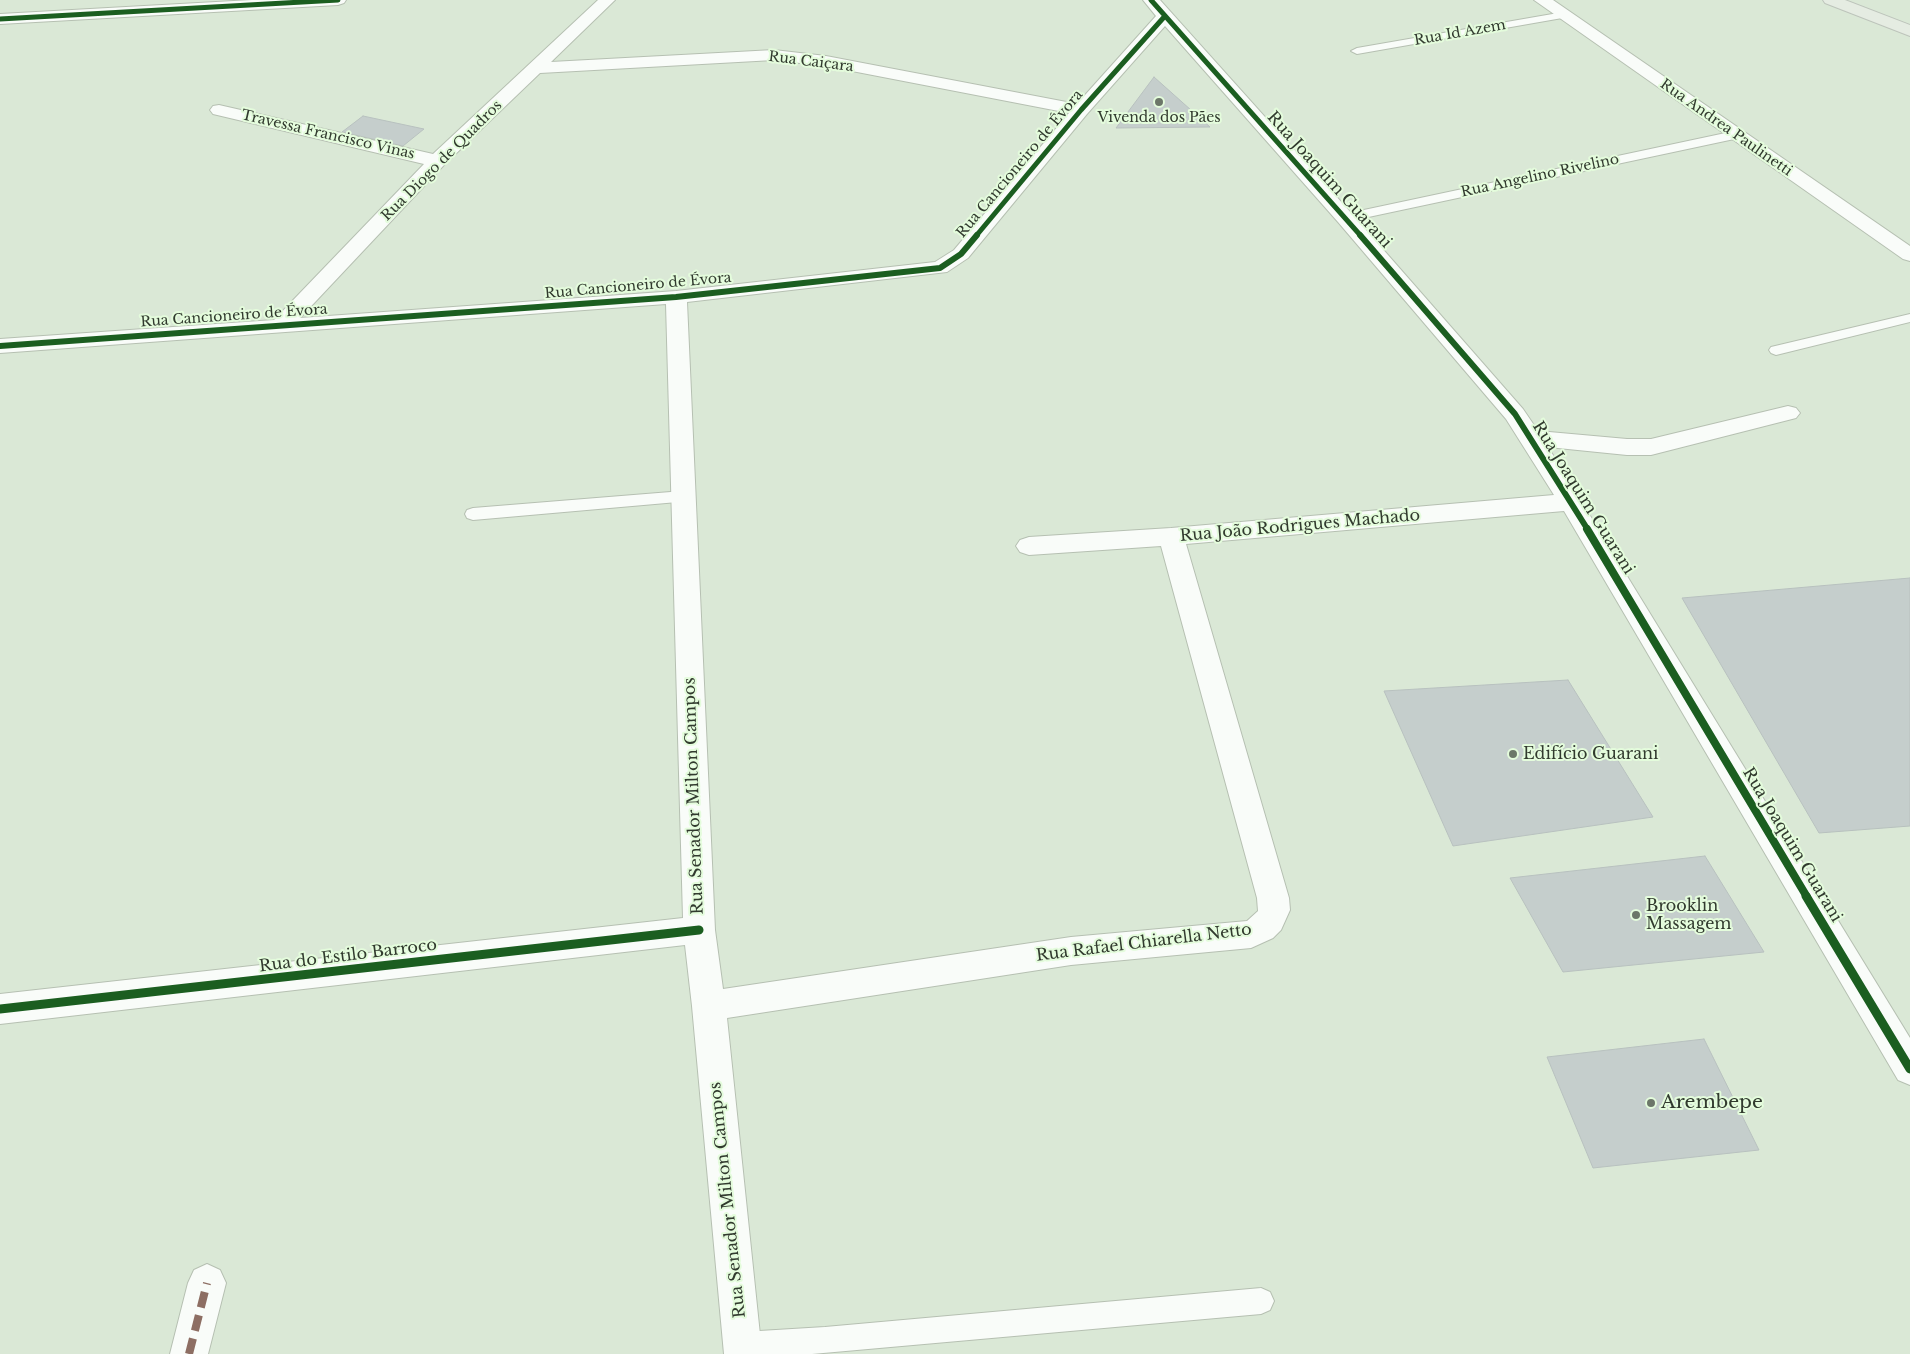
<!DOCTYPE html>
<html>
<head>
<meta charset="utf-8">
<style>
  body { margin:0 }
  canvas { display:block; background:#dae8d6 }
</style>
</head>
<body>
<canvas width="1910" height="1354"></canvas>
<script>
const ctx = document.querySelector('canvas').getContext('2d');
ctx.lineJoin = 'round';
function fillPath(path, color) { ctx.fillStyle = color; ctx.fill(path, 'evenodd'); }
const poly = rows => new Path2D(rows.map(r => 'M' + r).join(''));
function stroke(path, color, width, dash) { ctx.strokeStyle = color; ctx.lineWidth = width; ctx.lineCap = dash ? 'butt' : 'round'; ctx.setLineDash(dash || []); ctx.stroke(path); }
function write(font, color, halo, rows, align = 'center') {
  ctx.font = font + ' "Libre Baskerville",serif'; ctx.lineWidth = 4; ctx.setLineDash([]); ctx.textBaseline = 'middle'; ctx.strokeStyle = halo; ctx.fillStyle = color; for (const [text, x, y, turn = 0] of rows) {
    ctx.save(); ctx.translate(x, y); ctx.rotate((+turn || 0) * Math.PI / 180); ctx.textAlign = isNaN(turn) ? turn : align; if (halo) ctx.strokeText(text, 0, 0); ctx.fillText(text, 0, 0); ctx.restore();
  }
}
const building = poly([
  [1154,77,1210,127,1116,128,1154,77],
  [363,116,424,129,403,146,342,132,363,116],
  [1910,578,1910,826,1819,833,1682,598,1910,578],
  [1568,680,1653,817,1453,846,1384,691,1568,680],
  [1705,856,1764,952,1563,972,1510,878,1705,856],
  [1704,1039,1759,1150,1593,1168,1547,1057,1704,1039]
]);
fillPath(building, '#c5cecc');
stroke(building, '#b8c1bf', 1);
const lane = poly([
  [1564,12,1568,13,1570,15,1568,17,1357,54,1351,51,1357,48,1564,12],
  [1735,131,1741,135,1739,138,1345,222,1338,218,1345,214,1735,131],
  [1910,314,1910,322,1776,355,1771,353,1769,350,1771,347,1910,314],
  [683,491,689,493,691,497,689,501,473,520,467,518,465,514,467,510,473,508,683,491],
  [1261,1288,1270,1292,1274,1301,1270,1310,1261,1314,812,1354,734,1354,730,1345,734,1336,743,1332,825,1327,1261,1288]
]);
const street = poly([
  [252,0,346,0,344,3,338,5,0,24,0,14,252,0],
  [598,0,615,0,551,62,774,50,826,56,1077,104,1156,16,1143,0,1160,0,1352,214,1523,409,1538,431,1627,439,1651,439,1788,406,1796,408,1800,413,1796,418,1651,455,1627,455,1548,447,1910,1038,1910,1085,1898,1080,1564,511,1186,544,1289,898,1290,910,1281,930,1273,938,1251,948,1071,965,727,1018,762,1354,724,1354,692,1006,685,945,0,1024,0,994,683,918,666,304,0,353,0,339,274,320,424,164,213,114,210,110,213,106,219,105,433,154,598,0],
  [1165,26,1338,222,1506,419,1554,495,1171,528,1029,537,1020,540,1016,546,1020,552,1029,555,1161,546,1257,898,1258,911,1247,921,1071,937,723,989,715,930,687,302,947,272,968,258,1087,114,1165,26],
  [774,60,826,66,1069,113,954,250,935,262,676,291,300,318,444,165,540,73,774,60],
  [1534,0,1553,0,1910,246,1910,261,1903,259,1534,0],
  [207,1264,220,1270,226,1283,208,1354,170,1354,188,1283,194,1270,207,1264]
]);
const primary = poly([
  [1823,0,1845,0,1910,25,1910,36,1825,3,1823,0]
]);
stroke(lane, '#b6c0b2', 2);
stroke(street, '#b6c0b2', 2);
stroke(primary, '#bdc4bb', 2);
fillPath(lane, '#f9fcf9');
fillPath(street, '#f9fcf9');
fillPath(primary, '#e5ece2');
stroke(poly([
  [189,1354,207,1283]
]), '#8d6e63', 8, [16, 8]);
stroke(poly([
  [1151,0,1361,236],
  [0,19,338,0],
  [976,236,1081,110,1165,16]
]), '#1b5e20', 5);
stroke(poly([
  [1360,235,1515,414,1588,530],
  [0,346,676,297,940,268,961,254,977,235]
]), '#1b5e20', 6);
stroke(poly([
  [1587,529,1807,897]
]), '#1b5e20', 8);
stroke(poly([
  [1806,896,1910,1069],
  [0,1009,699,930]
]), '#1b5e20', 9);
for (const [x, y, r, color] of [
  [1159,102,5,"#6c7769"],
  [1513,754,5,"#6c7769"],
  [1636,915,5,"#6c7769"],
  [1651,1103,5,"#6c7769"]
]) { const dot = new Path2D(); dot.arc(x, y, r, 0, 2 * Math.PI); ctx.fillStyle = color; ctx.fill(dot); stroke(dot, '#e4fcdc', 2); }
write('14px', '#313a2e', '#e4fcdc', [
  ["Rua Id Azem",1460,33,-10],
  ["Rua Caiçara",811,62,7],
  ["Rua Andrea Paulinetti",1726,128,35],
  ["Travessa Francisco Vinas",328,135,13],
  ["Rua Diogo de Quadros",442,161,-45],
  ["Rua Cancioneiro de Évora",1020,164,-50],
  ["Rua Angelino Rivelino",1540,176,-12],
  ["Rua Cancioneiro de Évora",638,286,-5],
  ["Rua Cancioneiro de Évora",234,316,-4]
]);
write('14px', '#313a2e', '#e4fcdc', [
  ["Vivenda dos Pães",1159,118]
]);
write('16px', '#313a2e', '#e4fcdc', [
  ["Rua Joaquim Guarani",1329,180,48],
  ["Rua Joaquim Guarani",1583,498,58],
  ["Rua João Rodrigues Machado",1300,526,-5],
  ["Rua Senador Milton Campos",694,796,-92],
  ["Rua Joaquim Guarani",1792,845,59],
  ["Rua Rafael Chiarella Netto",1144,943,-7],
  ["Rua do Estilo Barroco",348,956,-7],
  ["Rua Senador Milton Campos",728,1200,-96]
]);
write('16px', '#313a2e', '#e4fcdc', [
  ["Edifício Guarani",1523,754],
  ["Brooklin",1646,906],
  ["Massagem",1646,924]
], 'left');
write('19px', '#313a2e', '#e4fcdc', [
  ["Arembepe",1661,1103]
], 'left');
</script>
</body>
</html>
